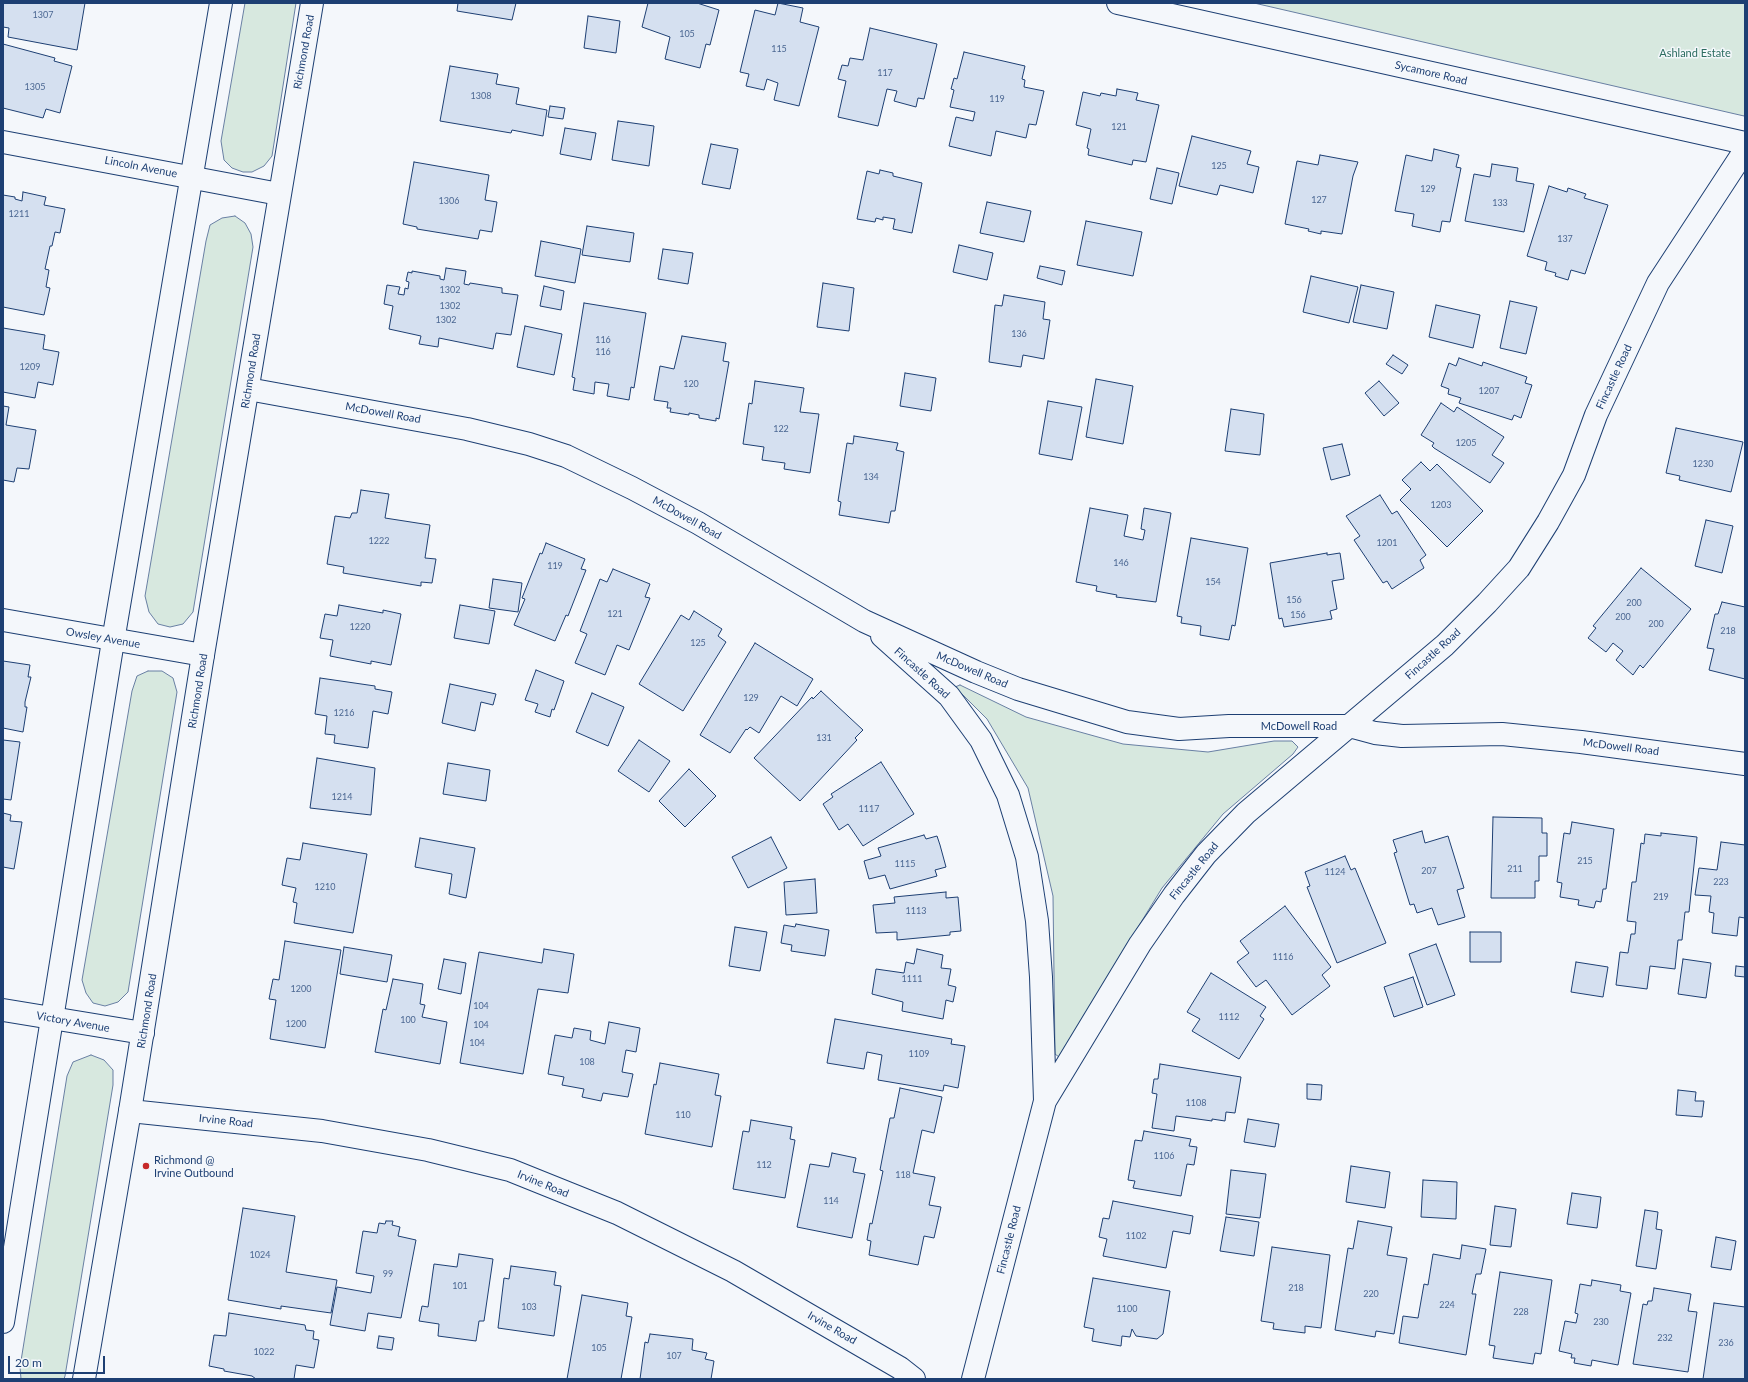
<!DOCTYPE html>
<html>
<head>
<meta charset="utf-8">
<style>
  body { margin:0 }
  #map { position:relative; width:1748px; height:1382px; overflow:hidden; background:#f4f7fb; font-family:Lato,sans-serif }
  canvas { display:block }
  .frame { position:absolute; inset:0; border:4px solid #1d3f73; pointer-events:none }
  .scale { position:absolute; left:8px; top:1356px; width:97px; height:18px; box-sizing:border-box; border:2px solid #1d3f73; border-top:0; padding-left:5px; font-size:12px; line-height:14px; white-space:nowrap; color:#1d3f73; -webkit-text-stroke:3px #f4f7fb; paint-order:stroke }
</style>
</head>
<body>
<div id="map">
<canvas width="1748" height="1382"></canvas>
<div class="frame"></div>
<div class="scale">20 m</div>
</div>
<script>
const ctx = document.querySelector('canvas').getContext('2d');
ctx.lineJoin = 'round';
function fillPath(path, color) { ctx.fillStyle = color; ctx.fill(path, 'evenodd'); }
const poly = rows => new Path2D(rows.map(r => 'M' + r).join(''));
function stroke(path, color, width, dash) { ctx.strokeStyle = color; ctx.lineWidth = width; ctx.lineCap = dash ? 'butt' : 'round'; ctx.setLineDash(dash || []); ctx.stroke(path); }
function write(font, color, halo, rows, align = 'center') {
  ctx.font = font + ' Lato,sans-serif'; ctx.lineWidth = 3; ctx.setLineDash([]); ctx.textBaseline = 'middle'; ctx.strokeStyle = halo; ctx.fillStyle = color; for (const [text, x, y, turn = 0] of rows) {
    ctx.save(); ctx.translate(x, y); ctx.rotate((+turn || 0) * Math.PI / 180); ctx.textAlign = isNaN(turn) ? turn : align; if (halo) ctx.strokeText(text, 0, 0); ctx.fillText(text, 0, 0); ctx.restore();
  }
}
const green = poly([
  [245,3,296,3,272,156,264,166,252,172,243,172,232,168,224,160,221,141,245,3],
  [1254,3,1745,3,1745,114,1744,116,1254,3],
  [235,216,245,223,251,234,253,247,193,612,183,624,170,627,158,624,149,612,145,596,206,241,210,225,222,218,235,216],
  [148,671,162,671,173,678,177,692,128,992,118,1002,105,1006,93,1003,86,993,82,980,132,691,137,676,148,671],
  [960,685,1026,717,1123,744,1208,752,1274,741,1292,741,1298,747,1293,754,1223,814,1162,888,1102,986,1063,1060,1055,1054,1053,896,1028,788,987,719,955,687,960,685],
  [91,1055,104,1060,113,1070,113,1085,65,1376,64,1379,21,1379,20,1367,67,1076,73,1062,91,1055]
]);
fillPath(green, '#d7e8df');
stroke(green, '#687fa3', 1);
const building = poly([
  [3,3,85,3,77,50,8,37,9,28,3,27,3,3],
  [458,3,516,3,512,20,457,11,458,3],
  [648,3,697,3,719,10,710,45,706,44,700,68,665,59,670,37,642,27,648,3],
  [778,3,803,8,800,22,819,27,799,106,774,100,778,83,767,79,764,90,746,86,749,74,740,72,755,10,775,15,778,3],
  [588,16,620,21,616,53,584,48,588,16],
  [870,28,937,44,924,99,918,98,916,107,894,101,897,91,887,89,878,126,838,117,846,81,838,79,842,65,848,66,850,58,863,60,870,28],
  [3,44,55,58,54,61,72,66,60,113,46,109,43,118,3,108,3,44],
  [964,52,1025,66,1022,79,1025,80,1024,87,1044,91,1036,125,1029,124,1026,138,996,131,991,156,949,146,956,117,973,121,975,112,950,107,954,90,951,89,954,78,957,79,964,52],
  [450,66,498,74,496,84,519,88,516,104,547,110,543,136,512,130,511,133,440,121,450,66],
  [1117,89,1138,93,1136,100,1159,105,1146,162,1133,160,1132,165,1088,155,1089,149,1087,148,1091,129,1076,125,1083,92,1100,96,1101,93,1116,96,1117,89],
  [550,106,565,108,563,119,548,117,550,106],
  [618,121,654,126,649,166,612,160,618,121],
  [565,128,596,133,591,160,560,154,565,128],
  [1192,136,1251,151,1247,164,1259,167,1253,193,1220,185,1217,195,1179,186,1192,136],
  [711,144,738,149,730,189,702,184,711,144],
  [1434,149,1459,155,1456,167,1461,168,1450,222,1442,221,1440,232,1412,226,1414,214,1395,211,1406,155,1432,161,1434,149],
  [1320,155,1358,162,1353,176,1342,234,1321,231,1321,234,1308,231,1309,229,1285,224,1297,161,1318,165,1320,155],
  [414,162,489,175,485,200,497,202,492,232,480,230,478,239,417,229,417,227,403,224,414,162],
  [1492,164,1518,168,1516,181,1534,184,1524,232,1465,221,1474,174,1490,177,1492,164],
  [1157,168,1179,173,1172,204,1150,199,1157,168],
  [880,170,893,173,893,176,922,183,912,233,893,229,895,219,883,217,883,220,876,218,875,222,857,219,867,171,879,174,880,170],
  [1549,186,1567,192,1568,188,1586,194,1584,198,1608,205,1585,274,1571,270,1568,280,1555,276,1556,273,1545,270,1547,262,1527,256,1549,186],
  [23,192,46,197,44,205,65,209,60,233,55,232,52,246,50,246,45,269,49,270,46,287,50,288,44,315,3,307,3,195,15,197,15,199,22,201,23,192],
  [987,202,1031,211,1024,242,980,233,987,202],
  [1086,221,1142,232,1133,276,1077,265,1086,221],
  [587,226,634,233,630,262,582,255,587,226],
  [541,241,581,249,575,283,535,276,541,241],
  [959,245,993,253,987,280,953,272,959,245],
  [663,249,693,253,688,284,658,279,663,249],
  [1040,266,1065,271,1062,285,1037,278,1040,266],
  [446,268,466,271,464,284,469,285,470,283,502,288,502,293,518,295,511,335,496,333,493,349,439,338,438,347,419,344,421,336,389,329,393,306,384,304,387,285,400,287,398,294,404,295,405,288,408,289,409,282,406,281,408,272,412,273,412,271,440,276,440,279,444,280,446,268],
  [1311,276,1358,287,1349,323,1303,312,1311,276],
  [823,283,854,288,849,331,817,327,823,283],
  [1361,285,1394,292,1387,329,1353,322,1361,285],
  [544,286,564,291,561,310,540,306,544,286],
  [1004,295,1045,302,1043,319,1050,320,1044,359,1023,355,1021,367,989,362,995,305,1002,306,1004,295],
  [1510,301,1537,307,1526,354,1500,348,1510,301],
  [584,303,646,313,634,388,631,387,629,400,607,396,609,384,595,382,594,394,573,390,575,378,572,377,584,303],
  [1436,305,1480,315,1473,348,1429,337,1436,305],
  [525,326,562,334,554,375,517,367,525,326],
  [3,328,45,335,43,349,59,352,53,385,38,382,35,398,3,392,3,328],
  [682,336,726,343,723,361,729,362,719,419,716,418,716,421,699,418,699,415,689,413,689,415,670,412,671,408,667,408,668,402,654,400,660,366,674,369,682,336],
  [1393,355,1408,365,1402,374,1386,364,1393,355],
  [1459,358,1482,366,1483,362,1527,377,1525,383,1532,385,1521,418,1514,415,1512,420,1459,403,1461,398,1448,394,1449,389,1441,386,1449,363,1456,366,1459,358],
  [905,373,936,378,931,411,900,406,905,373],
  [1096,379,1133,386,1123,444,1086,437,1096,379],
  [755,381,804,388,800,412,819,414,810,473,784,469,785,463,762,460,764,447,743,444,749,403,752,404,755,381],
  [1379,381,1399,403,1384,416,1365,393,1379,381],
  [1048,401,1082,407,1072,460,1039,454,1048,401],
  [1441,403,1454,412,1457,407,1504,437,1492,455,1504,463,1490,483,1434,448,1432,446,1434,443,1421,435,1441,403],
  [3,406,9,407,6,425,36,430,29,469,17,468,14,482,3,480,3,406],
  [1231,409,1264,414,1260,455,1225,451,1231,409],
  [1676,428,1743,442,1731,492,1679,480,1680,476,1666,473,1676,428],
  [854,436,898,443,896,450,904,452,895,511,891,511,889,523,839,515,841,502,838,501,847,443,853,444,854,436],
  [1342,444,1350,475,1331,480,1323,448,1342,444],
  [1421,462,1430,471,1437,464,1483,511,1447,547,1400,500,1411,489,1402,480,1421,462],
  [361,490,389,494,385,518,430,525,425,558,436,559,432,583,421,582,421,586,343,573,344,567,327,564,335,516,350,518,352,513,357,513,361,490],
  [1380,495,1392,514,1397,511,1426,555,1420,560,1424,568,1392,589,1387,581,1383,583,1354,540,1360,536,1346,516,1380,495],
  [1090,508,1128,515,1124,536,1143,540,1145,530,1141,529,1144,508,1171,513,1156,602,1116,597,1117,595,1096,591,1097,586,1076,582,1090,508],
  [1706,520,1733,526,1722,573,1695,566,1706,520],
  [1191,538,1248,548,1235,626,1232,625,1229,640,1200,635,1201,626,1181,623,1182,617,1177,616,1191,538],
  [546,543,585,559,581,569,586,570,568,616,566,615,555,641,514,625,525,599,522,598,540,553,542,554,546,543],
  [1327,553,1327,555,1340,553,1344,579,1332,581,1337,609,1330,611,1332,619,1284,627,1282,618,1279,619,1270,563,1327,553],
  [1641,568,1691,609,1643,668,1640,665,1633,675,1616,660,1623,651,1613,643,1606,652,1588,638,1596,628,1593,626,1641,568],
  [613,569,650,584,645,597,650,598,629,650,617,645,605,675,575,663,587,634,580,631,600,579,607,582,613,569],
  [493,579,522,583,518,612,489,608,493,579],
  [1722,602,1745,607,1745,679,1709,670,1714,649,1707,648,1715,614,1718,614,1722,602],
  [339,605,383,613,383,610,401,614,391,665,371,661,371,664,330,656,333,640,320,638,325,614,337,616,339,605],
  [460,605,495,611,489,644,454,638,460,605],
  [694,611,722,629,718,636,726,642,683,711,639,684,681,615,689,620,694,611],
  [755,643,813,679,797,706,781,696,759,733,750,727,747,730,746,729,730,753,700,735,755,643],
  [3,661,30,665,28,677,31,677,25,702,25,707,27,707,23,732,3,728,3,661],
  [536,670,564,681,554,710,552,709,550,717,535,712,538,704,525,700,536,670],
  [320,678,375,686,375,689,392,692,388,714,373,711,368,748,334,743,335,735,325,734,327,716,315,714,320,678],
  [450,684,496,694,493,705,481,702,475,731,442,723,450,684],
  [821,691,863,730,855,738,857,740,800,801,754,758,812,697,813,699,821,691],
  [592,693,624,707,608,746,576,732,592,693],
  [3,740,20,742,11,800,3,799,3,740],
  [639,740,670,761,649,792,618,771,639,740],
  [317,758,375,768,371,815,310,808,317,758],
  [881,762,914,814,863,846,848,824,839,830,823,804,833,797,831,794,881,762],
  [448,763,490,770,486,801,443,794,448,763],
  [689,769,716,796,685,827,659,801,689,769],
  [3,813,11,815,10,821,22,822,14,869,3,867,3,813],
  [1493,817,1542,818,1542,833,1547,833,1547,856,1539,856,1539,881,1535,881,1535,898,1491,898,1493,817],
  [1572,822,1614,829,1606,889,1603,889,1601,902,1596,901,1594,908,1578,905,1579,900,1560,897,1562,883,1557,882,1564,833,1570,834,1572,822],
  [1422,831,1425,843,1448,836,1464,888,1457,890,1465,917,1438,925,1432,908,1417,913,1414,904,1410,905,1394,853,1397,852,1393,840,1422,831],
  [1661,833,1697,837,1689,912,1685,912,1682,940,1678,940,1675,969,1650,966,1647,989,1616,985,1620,952,1628,953,1631,934,1635,934,1636,922,1627,921,1632,882,1636,882,1641,843,1644,844,1645,834,1661,836,1661,833],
  [924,835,926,839,937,836,940,845,946,867,935,870,937,876,890,889,885,875,869,879,864,861,881,856,878,848,924,835],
  [771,837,787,868,748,888,732,857,771,837],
  [420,838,475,848,466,898,449,894,452,874,415,867,420,838],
  [1721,842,1745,845,1745,918,1739,917,1737,936,1712,933,1714,913,1709,912,1711,896,1695,895,1699,868,1717,870,1721,842],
  [303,843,367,854,353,933,294,923,297,903,293,902,296,888,282,885,287,858,300,860,303,843],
  [1345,856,1351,870,1355,868,1386,943,1337,963,1307,887,1310,886,1305,872,1345,856],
  [815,879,817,913,786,915,784,882,815,879],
  [946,892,946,898,958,897,961,931,950,932,950,935,897,940,897,932,876,933,873,905,895,903,894,897,946,892],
  [1285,906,1331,967,1322,975,1330,986,1292,1015,1266,980,1256,987,1237,962,1249,953,1240,941,1285,906],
  [796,924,829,930,825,956,791,951,792,945,781,943,784,925,795,927,796,924],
  [735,927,767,932,760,971,729,966,735,927],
  [1470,932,1501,932,1501,962,1470,962,1470,932],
  [285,941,341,950,325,1048,270,1039,276,1000,269,999,273,979,279,980,285,941],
  [1436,944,1455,995,1427,1005,1409,954,1436,944],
  [344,947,392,955,387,982,340,974,344,947],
  [544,949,574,954,568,993,538,989,523,1074,460,1063,479,952,542,963,544,949],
  [917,949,943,955,941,968,951,969,948,985,956,987,953,1002,946,1000,943,1019,902,1011,903,1002,872,994,876,969,904,973,906,962,914,964,917,949],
  [444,959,466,963,461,994,438,989,444,959],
  [1683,959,1711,963,1706,998,1678,994,1683,959],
  [1576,962,1608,967,1603,997,1571,992,1576,962],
  [1736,966,1745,967,1745,977,1735,976,1736,966],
  [1211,973,1266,1007,1260,1016,1264,1019,1239,1059,1192,1031,1200,1019,1187,1012,1211,973],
  [1413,977,1423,1007,1394,1017,1384,987,1413,977],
  [393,979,423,984,420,1004,425,1005,422,1017,447,1022,440,1064,375,1052,383,1009,386,1010,393,979],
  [835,1019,952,1039,951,1044,965,1046,958,1088,944,1085,943,1091,878,1080,882,1055,867,1052,864,1069,827,1063,835,1019],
  [609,1022,640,1028,636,1052,626,1050,622,1072,633,1074,628,1097,603,1093,601,1101,582,1097,584,1089,562,1085,564,1077,548,1074,555,1035,572,1038,574,1028,591,1031,590,1040,605,1044,609,1022],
  [660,1063,719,1074,715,1095,721,1096,712,1147,645,1134,654,1084,656,1085,660,1063],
  [1160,1064,1241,1077,1235,1113,1226,1112,1225,1121,1212,1119,1212,1121,1176,1116,1174,1131,1152,1128,1157,1094,1152,1093,1154,1079,1158,1079,1160,1064],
  [1307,1084,1322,1085,1321,1100,1307,1099,1307,1084],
  [900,1088,942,1097,934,1133,922,1130,913,1173,935,1177,929,1205,941,1207,934,1238,924,1236,918,1265,869,1255,871,1241,867,1240,870,1223,872,1224,883,1171,880,1170,890,1118,894,1118,900,1088],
  [1678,1090,1696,1092,1695,1101,1704,1101,1702,1117,1676,1115,1678,1090],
  [1248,1119,1279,1124,1275,1147,1244,1142,1248,1119],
  [751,1120,792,1127,790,1139,795,1140,785,1198,733,1189,743,1131,749,1132,751,1120],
  [1144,1131,1191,1139,1189,1146,1197,1147,1194,1165,1187,1164,1181,1196,1133,1188,1135,1181,1128,1180,1135,1140,1142,1141,1144,1131],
  [832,1153,856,1158,853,1172,865,1174,852,1238,797,1227,810,1164,829,1167,832,1153],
  [1351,1166,1390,1172,1385,1208,1346,1202,1351,1166],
  [1231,1170,1266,1174,1260,1218,1226,1214,1231,1170],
  [1423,1180,1457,1182,1456,1219,1421,1217,1423,1180],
  [1572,1193,1601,1197,1597,1228,1567,1224,1572,1193],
  [1113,1201,1193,1216,1190,1234,1173,1231,1166,1268,1103,1256,1107,1239,1099,1237,1103,1218,1109,1219,1113,1201],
  [1495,1206,1516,1209,1511,1247,1490,1245,1495,1206],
  [243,1208,295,1216,286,1272,337,1280,331,1313,281,1306,281,1309,228,1300,243,1208],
  [1645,1210,1658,1212,1656,1229,1662,1230,1656,1269,1636,1266,1645,1210],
  [1226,1217,1259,1222,1254,1256,1220,1251,1226,1217],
  [386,1221,393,1221,392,1225,400,1227,398,1236,416,1240,401,1318,368,1313,365,1331,330,1325,337,1287,371,1293,374,1276,356,1273,363,1231,377,1233,379,1223,385,1224,386,1221],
  [1358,1221,1392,1227,1387,1255,1407,1258,1394,1334,1376,1331,1375,1337,1335,1330,1348,1248,1353,1249,1358,1221],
  [1716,1237,1736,1241,1731,1270,1711,1267,1716,1237],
  [1462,1245,1486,1249,1481,1274,1476,1274,1472,1294,1476,1294,1466,1355,1399,1343,1403,1316,1418,1318,1424,1284,1428,1285,1433,1254,1460,1259,1462,1245],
  [1272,1247,1330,1255,1321,1328,1305,1326,1305,1333,1273,1329,1274,1323,1261,1321,1272,1247],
  [459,1254,493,1259,484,1321,479,1321,476,1341,438,1336,439,1324,419,1321,422,1306,428,1307,434,1264,457,1267,459,1254],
  [511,1266,556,1272,554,1285,561,1286,554,1336,498,1328,504,1278,509,1279,511,1266],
  [1500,1272,1552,1280,1541,1354,1535,1353,1533,1364,1493,1358,1495,1346,1489,1345,1500,1272],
  [1093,1278,1170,1291,1163,1334,1157,1339,1136,1336,1132,1329,1130,1337,1122,1336,1121,1346,1092,1341,1094,1329,1084,1327,1093,1278],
  [1592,1280,1621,1285,1620,1291,1631,1293,1618,1365,1592,1360,1591,1366,1574,1363,1575,1358,1571,1358,1572,1354,1559,1351,1565,1321,1576,1323,1578,1314,1575,1313,1580,1284,1591,1286,1592,1280],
  [1654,1288,1691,1294,1688,1311,1697,1312,1688,1372,1633,1364,1643,1304,1647,1305,1648,1301,1652,1301,1654,1288],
  [582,1295,628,1303,626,1316,632,1317,621,1379,567,1379,582,1295],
  [1714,1303,1745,1307,1745,1379,1703,1379,1714,1303],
  [229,1313,305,1325,306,1330,314,1331,313,1339,319,1340,314,1368,296,1365,294,1379,256,1379,252,1376,224,1371,224,1369,209,1366,214,1335,226,1336,229,1313],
  [650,1334,693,1339,692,1350,707,1353,705,1359,714,1361,711,1379,640,1379,645,1342,648,1343,650,1334],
  [379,1336,394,1338,392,1350,377,1348,379,1336]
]);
fillPath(building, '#d5e0f0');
stroke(building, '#1d3f73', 1);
const street = poly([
  [1118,3,1745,143],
  [3,142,279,194],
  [248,389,467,429,529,444,566,456,632,488,698,523,864,621,976,672,1018,689,1127,722,1179,729,1229,726,1349,726,1375,733,1402,736,1502,734,1581,742,1745,764],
  [3,620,203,655],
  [882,636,949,696,981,740,1008,795,1027,857,1037,921,1041,977,1045,1101],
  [3,1010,143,1033],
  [130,1111,322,1131,428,1150,510,1170,617,1213,733,1271,900,1368,914,1379],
  [973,1379,1045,1101,1140,944,1174,895,1206,854,1246,813,1445,645,1487,603,1519,568,1548,522,1574,475,1596,415,1658,283,1745,150]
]);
const primary = poly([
  [3,1322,113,641,221,3],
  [84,1379,130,1111,203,655,312,3]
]);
stroke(street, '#1d3f73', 24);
stroke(primary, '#1d3f73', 24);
stroke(street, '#f4f7fb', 22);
stroke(primary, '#f4f7fb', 22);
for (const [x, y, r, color] of [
  [146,1166,4,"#c62828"]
]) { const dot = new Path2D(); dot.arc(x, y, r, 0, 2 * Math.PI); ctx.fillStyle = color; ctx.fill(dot); stroke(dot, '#f4f7fb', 1.5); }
write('9px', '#4b6792', null, [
  ["1307",43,15],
  ["105",687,34],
  ["115",779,49],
  ["117",885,73],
  ["1305",35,87],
  ["1308",481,96],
  ["119",997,99],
  ["121",1119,127],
  ["125",1219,166],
  ["129",1428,189],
  ["127",1319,200],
  ["1306",449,201],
  ["133",1500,203],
  ["1211",19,214],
  ["137",1565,239],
  ["1302",450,290],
  ["1302",450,306],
  ["1302",446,320],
  ["136",1019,334],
  ["116",603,340],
  ["116",603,352],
  ["1209",30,367],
  ["120",691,384],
  ["1207",1489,391],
  ["122",781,429],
  ["1205",1466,443],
  ["1230",1703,464],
  ["134",871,477],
  ["1203",1441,505],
  ["1222",379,541],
  ["1201",1387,543],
  ["146",1121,563],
  ["119",555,566],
  ["154",1213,582],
  ["156",1294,600],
  ["200",1634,603],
  ["121",615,614],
  ["156",1298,615],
  ["200",1623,617],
  ["200",1656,624],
  ["1220",360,627],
  ["218",1728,631],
  ["125",698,643],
  ["129",751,698],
  ["1216",344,713],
  ["131",824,738],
  ["1214",342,797],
  ["1117",869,809],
  ["215",1585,861],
  ["1115",905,864],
  ["211",1515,869],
  ["207",1429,871],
  ["1124",1335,872],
  ["223",1721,882],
  ["1210",325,887],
  ["219",1661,897],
  ["1113",916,911],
  ["1116",1283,957],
  ["1111",912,979],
  ["1200",301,989],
  ["104",481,1006],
  ["1112",1229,1017],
  ["100",408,1020],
  ["1200",296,1024],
  ["104",481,1025],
  ["104",477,1043],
  ["1109",919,1054],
  ["108",587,1062],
  ["1108",1196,1103],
  ["110",683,1115],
  ["1106",1164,1156],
  ["112",764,1165],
  ["118",903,1175],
  ["114",831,1201],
  ["1102",1136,1236],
  ["1024",260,1255],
  ["99",388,1274],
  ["101",460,1286],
  ["218",1296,1288],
  ["220",1371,1294],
  ["224",1447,1305],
  ["103",529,1307],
  ["1100",1127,1309],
  ["228",1521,1312],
  ["230",1601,1322],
  ["232",1665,1338],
  ["236",1726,1343],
  ["105",599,1348],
  ["1022",264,1352],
  ["107",674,1356]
]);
write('11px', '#1d3f73', '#f4f7fb', [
  ["Richmond Road",304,52,-80],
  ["Sycamore Road",1431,73,13],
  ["Lincoln Avenue",141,167,11],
  ["Richmond Road",251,371,-81],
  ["Fincastle Road",1614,377,-65],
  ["McDowell Road",383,413,10],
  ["McDowell Road",687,518,29],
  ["Owsley Avenue",103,638,10],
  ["Fincastle Road",1433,654,-42],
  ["McDowell Road",972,670,23],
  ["Fincastle Road",922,673,42],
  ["Richmond Road",198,691,-81],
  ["McDowell Road",1299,726],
  ["McDowell Road",1621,747,7],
  ["Fincastle Road",1194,871,-51],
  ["Richmond Road",147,1011,-81],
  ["Victory Avenue",73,1022,10],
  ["Irvine Road",226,1121,6],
  ["Irvine Road",543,1184,22],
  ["Fincastle Road",1009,1240,-76],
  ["Irvine Road",832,1328,30]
]);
write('11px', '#2c6c60', '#f4f7fb', [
  ["Ashland Estate",1695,53]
]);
write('11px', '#1d3f73', '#f4f7fb', [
  ["Richmond @",154,1160],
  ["Irvine Outbound",154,1173]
], 'left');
</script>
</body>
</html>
